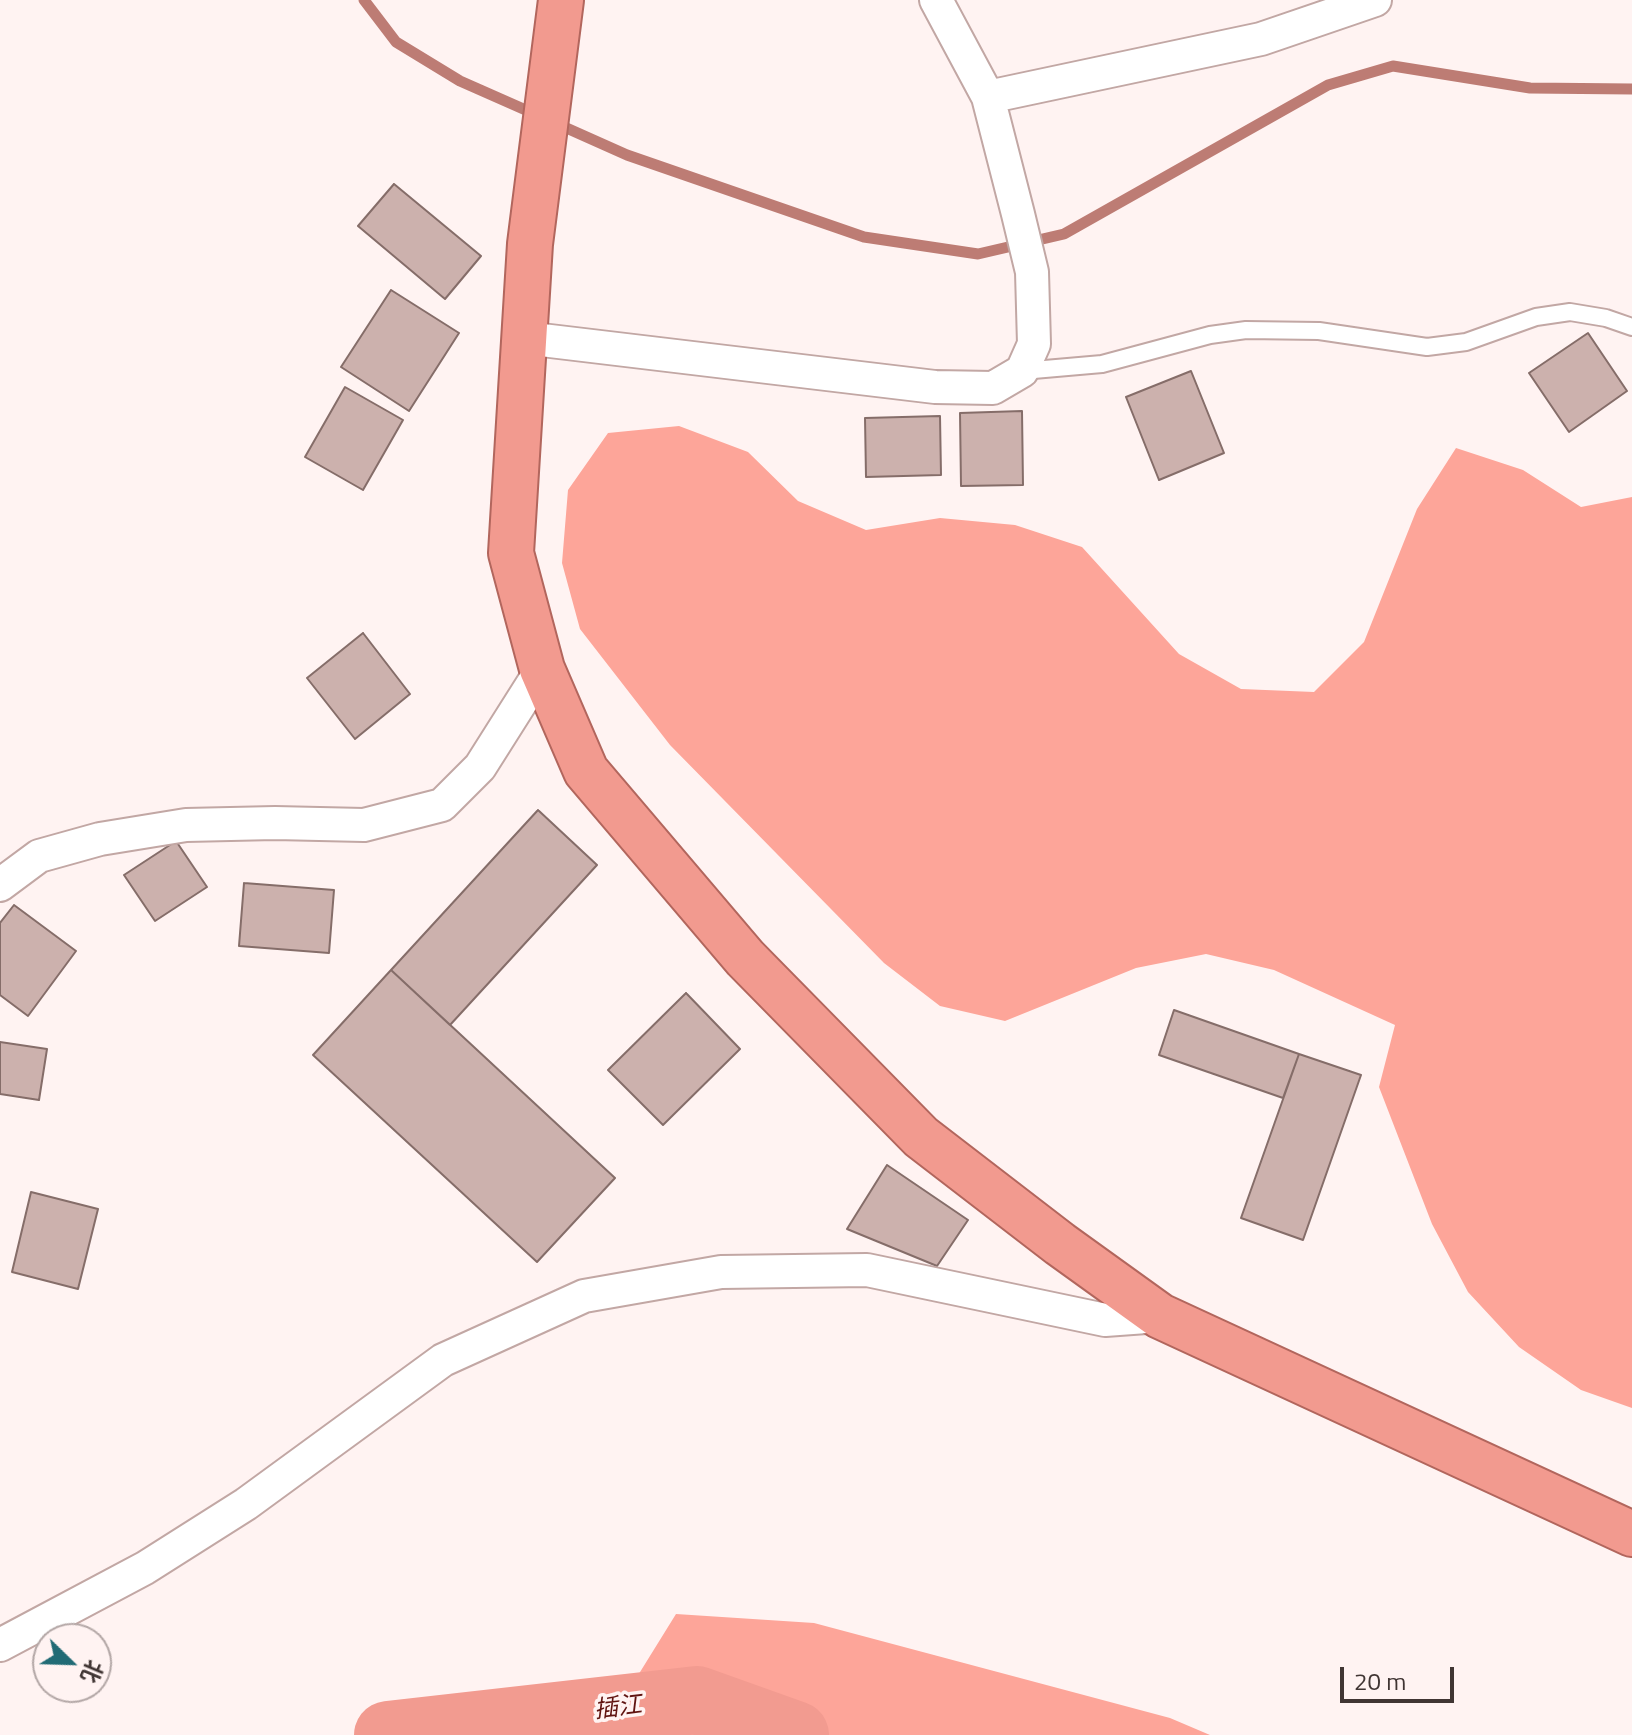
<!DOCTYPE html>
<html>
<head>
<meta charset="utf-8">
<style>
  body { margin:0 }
  #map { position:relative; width:1632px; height:1735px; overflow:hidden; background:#fff3f2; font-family:"Titillium Web","Noto Sans SC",sans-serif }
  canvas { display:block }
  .north { position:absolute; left:32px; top:1623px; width:80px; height:80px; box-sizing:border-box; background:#fff3f2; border:2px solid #b3a7a6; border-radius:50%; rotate:113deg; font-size:22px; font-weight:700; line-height:32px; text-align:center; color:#403533 }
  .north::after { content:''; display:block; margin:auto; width:28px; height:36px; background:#216b75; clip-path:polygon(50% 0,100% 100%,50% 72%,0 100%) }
  .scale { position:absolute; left:1340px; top:1667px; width:114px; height:36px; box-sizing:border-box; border:4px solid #403533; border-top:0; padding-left:10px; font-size:24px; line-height:28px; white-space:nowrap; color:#403533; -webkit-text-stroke:6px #fff3f2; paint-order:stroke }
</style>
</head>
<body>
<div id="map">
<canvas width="1632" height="1735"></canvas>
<div class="north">北</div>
<div class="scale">20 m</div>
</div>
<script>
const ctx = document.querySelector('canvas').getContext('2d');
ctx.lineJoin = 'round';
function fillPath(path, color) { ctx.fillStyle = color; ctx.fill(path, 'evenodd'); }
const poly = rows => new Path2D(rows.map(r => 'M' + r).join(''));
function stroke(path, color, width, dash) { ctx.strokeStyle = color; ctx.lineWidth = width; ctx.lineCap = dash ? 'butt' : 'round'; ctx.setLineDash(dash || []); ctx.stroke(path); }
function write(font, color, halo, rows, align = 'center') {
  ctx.font = font + ' "Titillium Web","Noto Sans SC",sans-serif'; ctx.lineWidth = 7; ctx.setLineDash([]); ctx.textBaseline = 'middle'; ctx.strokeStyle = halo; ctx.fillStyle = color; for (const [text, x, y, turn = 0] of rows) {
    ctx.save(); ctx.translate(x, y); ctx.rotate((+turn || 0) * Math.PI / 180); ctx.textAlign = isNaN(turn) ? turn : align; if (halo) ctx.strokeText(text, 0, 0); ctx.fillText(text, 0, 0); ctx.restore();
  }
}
fillPath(poly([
  [679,426,748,452,798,501,866,530,940,518,1015,525,1082,547,1179,654,1241,689,1314,692,1364,642,1417,509,1456,448,1523,470,1581,507,1632,497,1632,1408,1581,1390,1519,1347,1468,1292,1432,1224,1379,1087,1395,1025,1274,970,1206,954,1136,968,1005,1021,940,1006,884,963,670,745,580,629,562,563,568,490,608,433],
  [676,1614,814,1623,1170,1718,1210,1735,601,1735]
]), '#fda599');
stroke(poly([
  [364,0,396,42,460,81,537,115],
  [553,122,627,155,864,237,978,254,1064,234,1328,85,1393,66,1530,88,1632,89]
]), '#bd7c74', 11);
stroke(poly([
  [388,1735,697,1700,795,1735]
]), '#f29b90', 68);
const building = poly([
  [394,184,481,256,445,299,358,226,394,184],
  [391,290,459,333,409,411,341,367,391,290],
  [1588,333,1627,391,1569,432,1529,373,1588,333],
  [1191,371,1224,453,1159,480,1126,397,1191,371],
  [345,387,403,420,363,490,305,457,345,387],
  [1022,411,1023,485,961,486,960,413,1022,411],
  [940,416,941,475,866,477,865,418,940,416],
  [363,633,410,694,355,739,307,678,363,633],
  [538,810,597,865,450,1025,391,970,538,810],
  [176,841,207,887,155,921,124,875,176,841],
  [244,883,334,890,329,953,239,946,244,883],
  [14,905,76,951,28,1016,0,995,0,923,14,905],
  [391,970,615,1178,537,1262,313,1055,391,970],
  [686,993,740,1049,663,1125,608,1070,686,993],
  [1174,1010,1299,1054,1283,1098,1159,1055,1174,1010],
  [0,1042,47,1049,39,1100,0,1094,0,1042],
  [1299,1054,1361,1075,1303,1240,1241,1218,1299,1054],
  [887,1165,968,1220,937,1266,847,1229,887,1165],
  [31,1192,98,1209,78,1289,12,1272,31,1192]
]);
fillPath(building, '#ccb1ad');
stroke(building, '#856d69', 2);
const service = poly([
  [1022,371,1102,364,1210,335,1246,330,1319,331,1427,347,1466,342,1536,317,1570,312,1606,318,1632,327]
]);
const minor = poly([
  [988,97,1261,39,1375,0],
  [525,338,935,387,993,388,1022,371,1034,344,1032,272,1018,214,988,97,936,0],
  [0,885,39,856,100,839,186,825,275,823,364,825,442,805,480,767,542,669],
  [0,1645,145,1568,246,1504,443,1360,584,1296,721,1272,867,1270,1105,1320,1160,1316]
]);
const trunk = poly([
  [561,0,530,244,511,553,542,669,586,771,745,958,921,1137,1060,1244,1160,1316,1632,1534]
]);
stroke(service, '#c2a7a4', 20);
stroke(minor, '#c2a7a4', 36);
stroke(trunk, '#b2665d', 48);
stroke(service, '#fff', 16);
stroke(minor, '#fff', 32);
stroke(trunk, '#f29a8f', 44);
write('italic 24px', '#601411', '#fff3f2', [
  ["插江",618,1709,-7]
]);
</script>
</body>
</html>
